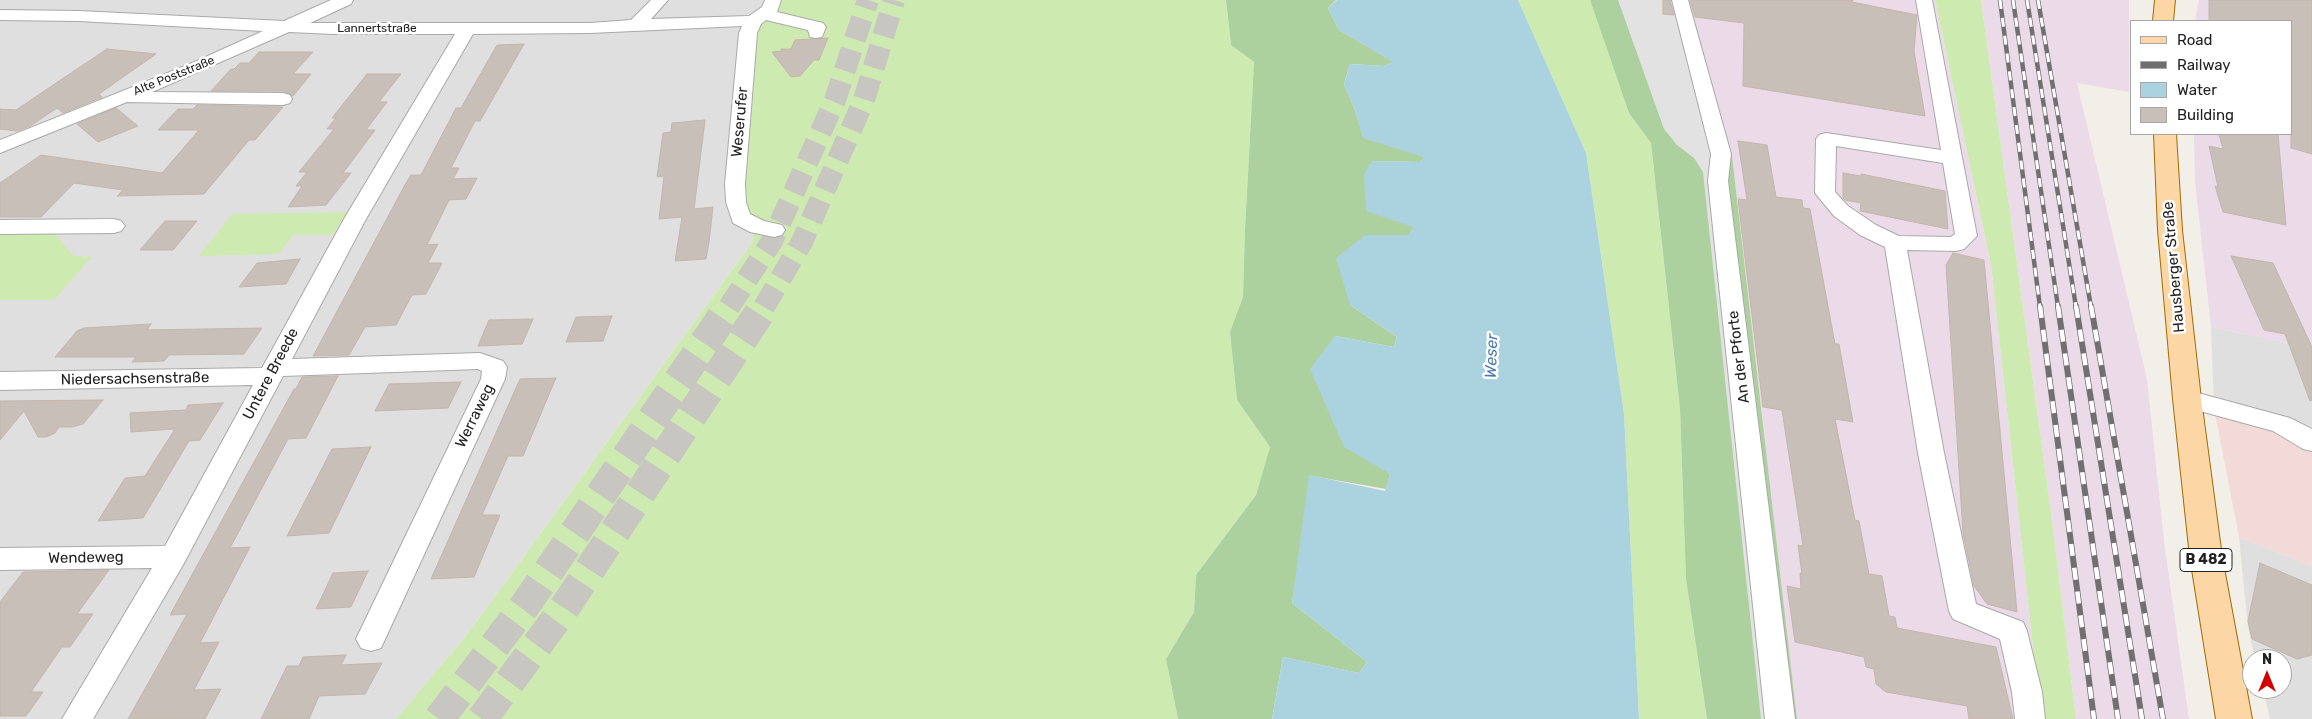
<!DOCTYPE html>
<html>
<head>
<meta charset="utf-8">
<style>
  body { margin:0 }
  #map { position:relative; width:2312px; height:719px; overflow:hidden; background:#f2efe9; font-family:Rubik,sans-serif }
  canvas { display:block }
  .legend { position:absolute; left:2130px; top:20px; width:162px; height:115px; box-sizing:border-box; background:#fff; border:1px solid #a7a7a7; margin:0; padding:6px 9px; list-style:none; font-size:15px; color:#222 }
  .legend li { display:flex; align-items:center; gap:10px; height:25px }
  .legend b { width:25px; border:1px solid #a7a7a7 }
  .north { position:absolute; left:2242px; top:649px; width:50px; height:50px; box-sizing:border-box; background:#fff; border:1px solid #a7a7a7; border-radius:50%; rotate:0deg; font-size:14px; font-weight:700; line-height:20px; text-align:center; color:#222 }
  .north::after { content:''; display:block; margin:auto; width:18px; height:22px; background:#d40000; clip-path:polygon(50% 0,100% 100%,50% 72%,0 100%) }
</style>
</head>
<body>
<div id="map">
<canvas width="2312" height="719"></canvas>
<ul class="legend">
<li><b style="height:6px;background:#fcd6a4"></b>Road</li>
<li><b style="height:6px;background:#707070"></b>Railway</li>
<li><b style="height:14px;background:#aad3df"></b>Water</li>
<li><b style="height:14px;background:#c7bfb8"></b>Building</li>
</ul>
<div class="north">N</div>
</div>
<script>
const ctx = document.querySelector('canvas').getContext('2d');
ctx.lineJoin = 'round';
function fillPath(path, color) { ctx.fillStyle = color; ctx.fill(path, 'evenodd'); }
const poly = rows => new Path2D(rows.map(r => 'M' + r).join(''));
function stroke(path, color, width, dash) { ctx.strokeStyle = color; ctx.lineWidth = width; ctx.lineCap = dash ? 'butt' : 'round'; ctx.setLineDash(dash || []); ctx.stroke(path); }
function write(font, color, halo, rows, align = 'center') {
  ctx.font = font + ' Rubik,sans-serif'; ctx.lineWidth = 5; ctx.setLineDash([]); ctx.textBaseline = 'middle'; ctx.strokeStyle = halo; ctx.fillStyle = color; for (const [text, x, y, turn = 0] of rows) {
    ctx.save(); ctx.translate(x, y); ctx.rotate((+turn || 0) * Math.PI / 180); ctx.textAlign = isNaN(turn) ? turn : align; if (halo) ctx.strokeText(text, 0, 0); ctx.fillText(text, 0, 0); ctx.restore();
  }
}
fillPath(poly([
  [0,0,773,0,737,188,754,240,469,632,396,719,0,719],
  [2211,327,2312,348,2312,443,2214,408],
  [2239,537,2312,566,2312,719,2270,719,2263,689,2282,689,2282,659,2255,659,2248,628]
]), '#e0dfdf');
fillPath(poly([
  [2214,408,2312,443,2312,566,2239,537]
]), '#f2dad9');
fillPath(poly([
  [1689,0,1935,0,1991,265,2041,719,1797,719,1732,156],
  [1981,0,2129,0,2129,92,2077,83,2147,379,2164,541,2189,719,2076,719,2052,520],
  [2199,0,2312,0,2312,348,2211,327,2195,182,2194,134,2291,134,2291,21,2195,21]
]), '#ebdbe8');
fillPath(poly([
  [773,0,1226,0,1231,45,1254,62,1245,229,1243,297,1230,332,1237,400,1270,447,1256,495,1196,575,1194,612,1166,659,1178,719,396,719,469,632,754,240,737,188,750,23],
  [1518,0,1590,0,1629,113,1651,143,1680,409,1686,579,1707,719,1639,719,1624,414,1586,153],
  [1935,0,1981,0,2052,520,2076,719,2041,719,1991,265],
  [348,212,332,235,293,235,279,254,199,256,232,214],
  [55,234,74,256,92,257,54,300,0,300,0,235]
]), '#cdebb0');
fillPath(poly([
  [1226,0,1336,0,1328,8,1339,30,1394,62,1383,66,1350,64,1344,84,1355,110,1363,137,1425,157,1420,162,1372,161,1414,227,1409,235,1365,235,1350,305,1397,337,1394,347,1335,336,1390,474,1386,489,1312,476,1292,603,1367,662,1359,673,1283,657,1272,719,1178,719,1166,659,1194,612,1196,575,1256,495,1270,447,1237,400,1230,332,1243,297,1245,229,1254,62,1231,45],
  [1590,0,1689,0,1732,156,1797,719,1707,719,1686,579,1680,409,1651,143,1629,113]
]), '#add19e');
fillPath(poly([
  [1618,0,1675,0,1717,154,1775,719,1761,719,1703,172,1694,158,1677,145,1664,129]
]), '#e2e2e2');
fillPath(poly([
  [1337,0,1518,0,1586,153,1624,414,1639,719,1272,719,1283,657,1359,673,1367,662,1292,603,1309,475,1385,491,1390,474,1344,447,1310,369,1335,336,1394,347,1397,337,1350,305,1336,258,1365,235,1409,235,1413,227,1366,211,1364,174,1372,161,1420,162,1424,157,1363,138,1355,110,1344,84,1350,64,1383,66,1393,62,1339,30,1328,8]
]), '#aad3df');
const building = poly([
  [1663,0,1670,0,1674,15,1663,14,1663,0],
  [1690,0,1853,0,1852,2,1917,15,1914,51,1925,116,1743,86,1744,23,1695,17,1690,0],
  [2209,0,2312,0,2312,154,2291,148,2291,21,2209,21,2209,0],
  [828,38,819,60,814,60,800,76,791,77,772,52,782,51,781,49,791,49,795,40,828,38],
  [524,44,480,121,475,121,451,168,459,168,453,179,477,178,466,199,449,200,427,245,438,244,428,263,442,263,426,294,412,295,396,325,365,327,349,355,313,356,406,183,411,175,421,175,456,108,461,108,497,45,524,44],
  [107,49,156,54,99,94,102,97,63,113,57,108,30,126,17,131,0,129,0,109,16,110,107,49],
  [259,52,313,52,293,74,311,74,293,96,283,91,211,91,231,69,234,69,240,63,249,63,259,52],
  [367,74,401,74,379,102,387,102,366,130,375,130,343,173,351,173,326,205,288,207,302,186,296,186,307,172,299,172,334,129,327,129,336,118,332,118,367,74],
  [197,105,283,107,255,140,249,140,204,194,117,196,123,190,74,183,41,217,0,217,0,183,41,155,162,173,199,130,158,130,178,109,193,109,197,105],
  [116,108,138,126,98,142,77,124,116,108],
  [705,120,694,209,713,207,709,242,706,259,675,261,682,217,659,219,664,176,657,177,663,133,671,132,672,123,705,120],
  [2219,134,2278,134,2286,225,2223,212,2215,186,2218,187,2209,146,2223,149,2219,134],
  [1738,141,1767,145,1776,197,1802,200,1803,208,1810,209,1835,344,1839,344,1853,422,1835,419,1855,520,1859,521,1869,574,1882,576,1889,616,1895,617,1897,628,1996,647,2013,719,1969,719,1967,706,1886,692,1876,684,1874,669,1866,667,1864,657,1795,642,1787,586,1801,589,1800,573,1802,574,1798,545,1803,546,1782,410,1763,407,1738,199,1747,200,1738,141],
  [1843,173,1861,176,1861,174,1945,191,1948,229,1860,211,1861,203,1845,200,1843,198,1843,173],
  [165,221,197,221,173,250,140,250,165,221],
  [1953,253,1984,260,2017,612,1987,604,1974,586,1963,533,1946,265,1953,253],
  [2231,256,2273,263,2312,347,2312,400,2310,401,2285,334,2264,330,2231,256],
  [300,259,286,284,239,287,257,263,300,259],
  [612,316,603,341,566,342,576,317,612,316],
  [533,319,522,344,478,346,489,320,533,319],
  [151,324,147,330,262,328,244,354,169,355,164,361,132,362,136,357,55,357,77,331,84,328,151,324],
  [338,376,306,438,288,439,230,548,250,547,200,643,219,642,194,690,221,689,205,719,128,719,187,614,170,615,294,389,296,389,302,377,338,376],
  [556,378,523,456,508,456,482,515,500,515,474,577,431,579,520,379,556,378],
  [461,382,448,408,375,411,389,384,461,382],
  [103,400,83,424,72,427,59,427,55,433,46,437,38,437,24,411,0,440,0,401,103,400],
  [223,403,200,440,189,441,143,518,98,521,125,478,145,476,175,429,131,432,130,413,186,410,188,405,223,403],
  [371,447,329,533,287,536,332,449,371,447],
  [2260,563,2312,585,2312,655,2297,659,2252,639,2248,621,2260,563],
  [109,570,77,614,93,614,70,647,62,647,31,692,43,692,26,716,0,716,0,602,23,572,109,570],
  [368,571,351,607,316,609,333,573,368,571],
  [346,655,341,665,382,663,365,694,319,696,309,719,261,719,287,666,299,666,303,657,346,655]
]);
fillPath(building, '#c7bfb8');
stroke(building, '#c4b6ab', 1);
stroke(poly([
  [729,307,772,241,835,100,868,0],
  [764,307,802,242,864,100,894,0]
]), '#c8c6c1', 22, [22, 11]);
stroke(poly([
  [439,719,526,604,730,306],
  [482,719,563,610,764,306]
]), '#c8c6c1', 31, [31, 15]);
const minor = poly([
  [331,0,353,0,351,4,310,23,590,23,631,20,651,0,668,0,651,19,749,16,762,7,765,0,781,0,777,12,823,23,826,27,822,37,816,38,810,37,808,30,766,20,761,24,757,33,745,184,746,202,750,214,764,221,782,225,785,230,782,235,774,237,750,232,733,223,726,202,725,184,739,33,742,26,590,33,473,34,366,219,292,359,480,353,503,361,507,367,505,379,381,648,371,651,361,648,356,639,481,379,482,371,478,369,283,376,183,565,93,719,62,719,152,568,0,570,0,548,165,546,253,385,0,390,0,372,262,368,344,219,455,34,333,34,289,32,152,92,283,93,290,95,292,99,290,103,283,105,127,102,0,153,0,140,190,64,263,31,79,21,0,20,0,10,79,11,284,21,331,0],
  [1672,0,1688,0,1731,154,1728,181,1795,719,1765,719,1708,181,1711,154,1672,0],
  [1916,0,1932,0,1977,236,1964,249,1956,251,1907,250,1944,453,1976,604,2023,622,2027,631,2042,692,2045,719,2015,719,2012,692,2000,639,1953,619,1949,611,1918,453,1885,247,1860,235,1834,216,1815,193,1816,139,1819,135,1826,133,1941,150,1916,0],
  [1836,146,1943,163,1955,234,1951,237,1899,236,1876,225,1848,206,1835,192,1836,146],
  [114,219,121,221,125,226,121,231,114,233,0,234,0,220,114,219],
  [2187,390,2290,418,2312,429,2312,451,2303,449,2273,431,2178,405,2175,399,2178,393,2187,390]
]);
const major = poly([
  [2155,0,2175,0,2173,21,2153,21,2155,0],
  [2154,134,2176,134,2182,230,2201,399,2222,557,2252,719,2216,719,2190,557,2173,399,2158,230,2154,134]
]);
stroke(minor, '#a9a9a9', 2);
stroke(major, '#a06b00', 2);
fillPath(minor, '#fff');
fillPath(major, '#fcd6a4');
const railFar1 = poly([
  [2000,0,2040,307],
  [2013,0,2058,307],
  [2027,0,2076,307],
  [2038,0,2091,307]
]);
const rail = poly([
  [2040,306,2094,719],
  [2058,306,2118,719],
  [2076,306,2142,719],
  [2091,306,2163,719]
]);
stroke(railFar1, '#707070', 4.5);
stroke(rail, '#707070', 6);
stroke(railFar1, '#fff', 3, [9]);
stroke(rail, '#fff', 4.5, [12]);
write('12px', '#222', '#fff', [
  ["Lannertstraße",377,29],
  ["Alte Poststraße",174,76,-22]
]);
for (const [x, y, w] of [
  [2206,560,52]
]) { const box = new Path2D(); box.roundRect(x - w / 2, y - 11.5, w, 23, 4); ctx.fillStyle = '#fff'; ctx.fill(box); stroke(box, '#222', 1); }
write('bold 14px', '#222', null, [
  ["B 482",2206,560]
]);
write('15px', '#222', '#fff', [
  ["Weserufer",740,122,-85],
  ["Hausberger Straße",2174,267,-95],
  ["An der Pforte",1739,357,-97],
  ["Untere Breede",271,374,-62],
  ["Niedersachsenstraße",135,379,-1],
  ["Werraweg",475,416,-64],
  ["Wendeweg",86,558,-1]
]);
write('italic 16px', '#4a7aab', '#fff', [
  ["Weser",1492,356,-88]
]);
</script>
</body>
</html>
